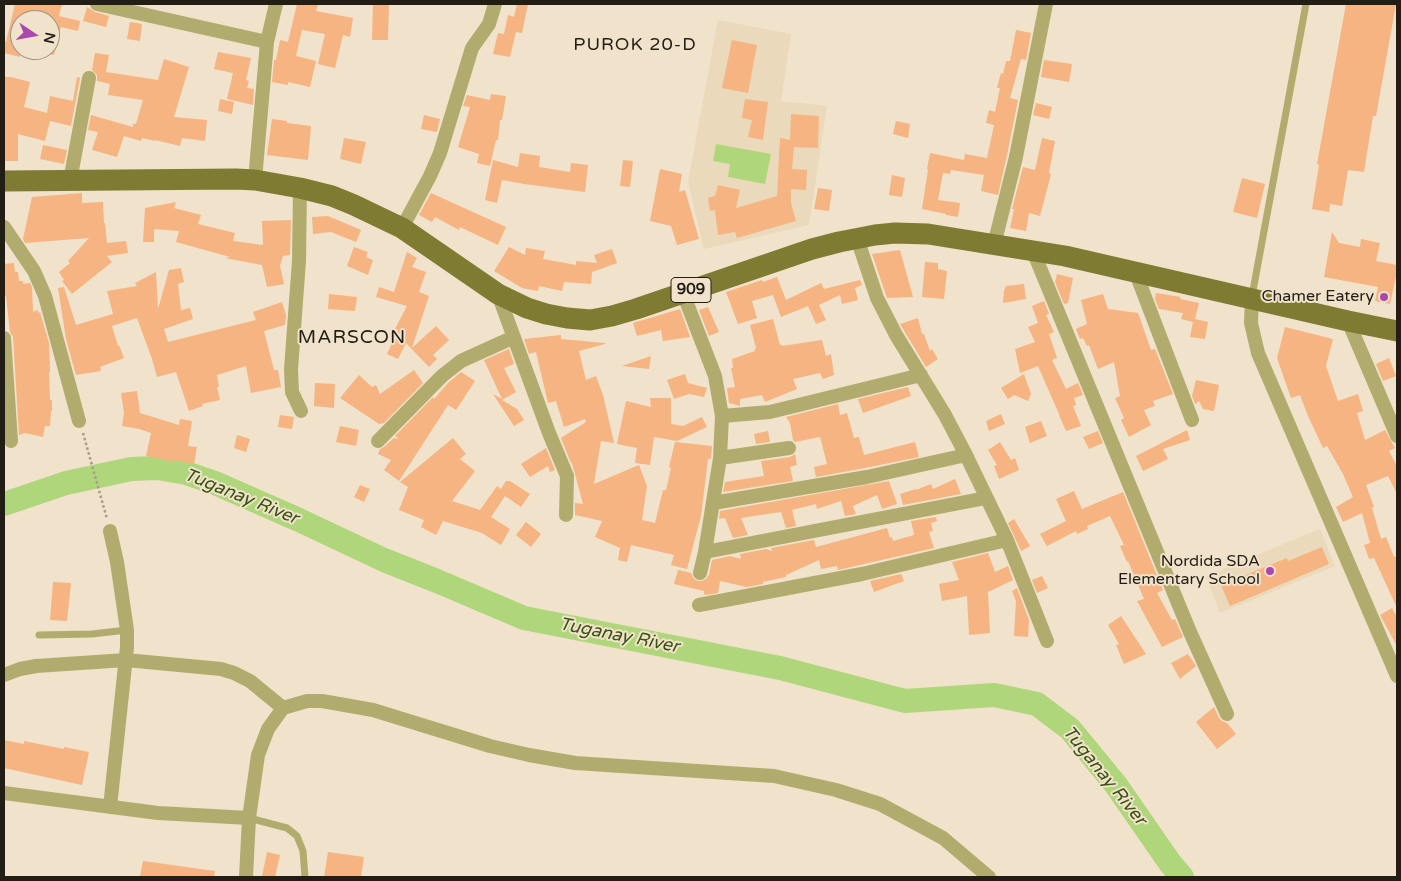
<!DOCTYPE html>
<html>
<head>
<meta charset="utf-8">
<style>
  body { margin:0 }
  #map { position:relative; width:1401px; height:881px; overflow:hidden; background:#f0e2cb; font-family:"Varela Round",sans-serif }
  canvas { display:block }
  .frame { position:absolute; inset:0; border:5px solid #231e15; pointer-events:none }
  .north { position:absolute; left:10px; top:10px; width:50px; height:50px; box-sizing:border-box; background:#f0e2cb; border:1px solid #9e9482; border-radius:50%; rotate:102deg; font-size:14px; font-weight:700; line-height:20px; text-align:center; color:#231e15 }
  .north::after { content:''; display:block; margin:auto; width:18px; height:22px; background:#ac47ad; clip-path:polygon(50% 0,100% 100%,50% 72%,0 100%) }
</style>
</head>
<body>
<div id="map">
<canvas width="1401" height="881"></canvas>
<div class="frame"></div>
<div class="north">N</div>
</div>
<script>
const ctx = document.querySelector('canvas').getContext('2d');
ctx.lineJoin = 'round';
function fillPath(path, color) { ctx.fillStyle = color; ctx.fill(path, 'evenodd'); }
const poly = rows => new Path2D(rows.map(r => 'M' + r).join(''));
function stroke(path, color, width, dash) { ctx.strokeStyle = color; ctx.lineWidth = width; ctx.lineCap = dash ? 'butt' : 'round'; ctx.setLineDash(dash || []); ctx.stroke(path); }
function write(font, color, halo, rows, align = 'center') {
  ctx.font = font + ' "Varela Round",sans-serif'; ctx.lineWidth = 4; ctx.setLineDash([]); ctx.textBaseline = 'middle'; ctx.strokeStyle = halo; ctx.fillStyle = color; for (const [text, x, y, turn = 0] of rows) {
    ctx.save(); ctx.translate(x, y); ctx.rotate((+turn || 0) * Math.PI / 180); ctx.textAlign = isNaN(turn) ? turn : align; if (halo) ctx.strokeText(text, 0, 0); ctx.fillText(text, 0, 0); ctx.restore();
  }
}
fillPath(poly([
  [718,20,791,34,781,101,827,106,809,225,704,249,688,182],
  [1320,529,1335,566,1220,613,1206,576]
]), '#ead9ba');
fillPath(poly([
  [716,144,771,154,765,184,728,177,730,164,713,161]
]), '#afd67b');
stroke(poly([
  [4,504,66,483,131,469,158,468,186,473,215,483,299,520,384,560,437,581,524,618,780,668,905,701,994,695,1037,704,1070,729,1116,785,1170,863,1182,877]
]), '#afd67b', 24);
fillPath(poly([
  [15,4,62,4,59,16,80,21,78,31,61,27,54,55,50,54,50,20,20,20,20,57,4,53,4,41,6,42],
  [297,4,318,4,316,11,353,18,350,37,343,35,335,68,318,64,325,34,302,30,296,56,316,61,310,87,288,82,288,85,272,82,274,61,274,60,276,60,280,40,288,42],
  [373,4,389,4,388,40,372,40],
  [517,4,528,4,522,33,516,32,510,57,493,54,498,33,504,34,508,15,514,17],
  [1346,4,1396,4,1376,116,1373,116,1364,172,1348,170,1342,206,1330,204,1329,212,1312,209,1319,165,1317,164],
  [87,7,95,12,109,16,106,27,83,21],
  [130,22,142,24,140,41,127,39],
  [1016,30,1031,33,1026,60,1021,59,1010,98,1018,100,1007,155,998,195,981,191,984,175,951,170,950,174,943,173,938,200,960,203,958,217,946,215,946,214,922,209,928,170,927,169,930,153,964,160,965,154,987,158,994,125,986,123,989,110,995,112,1000,88,997,88,1001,73,1003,74,1006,61,1010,61],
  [732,40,757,45,748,93,722,88],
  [218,52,251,58,246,80,249,81,247,88,254,89,253,105,227,99,233,73,214,69],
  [95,53,109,55,106,72,158,80,164,59,189,67,174,117,207,120,205,141,182,138,180,146,155,140,155,141,142,138,141,141,124,136,117,157,92,150,98,132,88,130,91,115,133,127,133,124,136,124,143,100,108,95,110,84,97,81,97,75,92,70],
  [1044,60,1072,64,1069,82,1041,77],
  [4,77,11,77,30,82,24,107,47,113,50,96,73,101,77,77,80,78,71,126,50,121,45,141,18,134,18,161,4,161],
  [491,94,506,96,502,120,500,120,498,140,496,140,490,166,477,163,479,154,458,147,470,107,463,106,467,95,490,100],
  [220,99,234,102,232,114,218,111],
  [745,99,768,102,763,140,748,137,752,120,742,118],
  [1036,103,1052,107,1049,119,1033,115],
  [791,114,819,116,818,148,794,147,792,169,807,170,806,190,791,189,791,203,796,221,737,238,735,232,718,235,715,210,710,211,708,198,715,196,718,185,740,190,736,208,777,196,780,138,790,140],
  [424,115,440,119,437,132,421,129],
  [272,119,287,121,287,123,311,126,308,160,267,155],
  [896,121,910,124,908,138,893,134],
  [344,138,366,142,361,164,340,159],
  [1042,138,1055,141,1049,173,1051,174,1040,216,1029,213,1026,231,1010,228,1014,209,1012,209,1023,167,1035,170],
  [43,145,67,150,64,164,40,159],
  [520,153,540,156,539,167,570,172,571,163,588,165,585,192,524,184,502,180,497,203,485,200,493,160,518,167],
  [623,160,633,161,630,187,620,186],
  [660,169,682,174,679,192,685,190,699,239,677,245,671,226,650,221],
  [892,175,905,178,902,197,889,195],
  [1242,178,1265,184,1257,218,1233,212],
  [818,188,832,190,829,211,814,209],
  [82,193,82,203,103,202,104,223,105,223,107,243,126,241,128,253,107,256,112,262,72,294,62,281,64,280,59,272,70,263,68,261,89,238,25,243,23,239,32,197],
  [431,193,506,227,498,245,460,227,459,230,435,217,432,222,419,215],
  [176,202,174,208,201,215,198,224,235,233,233,241,263,245,262,221,291,220,290,255,283,256,280,266,284,284,267,287,262,265,225,258,230,257,176,242,179,231,154,229,154,242,143,242,145,208],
  [328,216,361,230,356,242,331,232,313,234,312,217],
  [1332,232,1339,243,1360,247,1361,239,1380,243,1376,261,1397,265,1397,272,1390,304,1375,301,1378,287,1324,277],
  [354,247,368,252,366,257,373,260,368,275,347,266],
  [509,247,525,255,526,248,545,251,543,259,576,265,576,261,597,263,594,255,612,249,617,263,592,272,591,284,564,282,562,291,539,286,538,291,522,288,494,271],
  [900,250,913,297,887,298,872,254],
  [407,252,417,258,412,267,426,272,419,292,429,296,412,348,436,326,449,340,433,355,437,359,429,367,406,343,398,359,387,354,398,330,395,329,407,306,376,297,379,287,394,292],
  [925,262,938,263,938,269,947,271,944,299,922,297],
  [14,263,15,272,18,272,19,281,23,281,23,284,30,283,32,287,33,312,38,310,38,313,40,312,49,343,50,372,49,372,50,400,52,400,52,411,51,411,50,426,45,426,43,437,25,433,19,435,13,337,10,332,6,296,4,296,4,264],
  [181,268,184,282,178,284,181,310,190,308,193,319,164,329,168,342,256,320,253,312,282,302,286,315,285,325,264,331,274,370,278,370,281,387,251,393,246,366,217,375,219,387,217,387,220,400,202,404,203,406,189,411,176,372,157,377,152,359,137,318,112,326,118,346,119,345,124,358,100,367,101,371,76,375,66,339,58,288,64,287,76,325,113,314,107,291,137,286,135,283,156,272,158,309,169,270],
  [1057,274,1073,278,1068,303,1064,304,1055,282],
  [777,277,786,300,821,283,824,289,860,280,862,285,855,288,858,300,842,304,840,295,819,305,826,320,816,324,808,306,781,317,773,295,752,301,757,318,738,324,726,292,762,280,763,282],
  [1024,284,1026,299,1003,303,1004,291,1006,286],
  [1156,293,1181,297,1180,299,1199,303,1195,319,1208,322,1205,339,1190,337,1193,322,1181,319,1183,313,1159,309,1155,299],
  [329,294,357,297,355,311,328,309],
  [1103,294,1108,309,1138,313,1151,350,1155,349,1173,394,1153,401,1155,406,1144,410,1151,425,1129,437,1121,420,1124,418,1115,398,1120,396,1114,362,1098,369,1089,345,1087,346,1083,338,1080,339,1076,329,1087,324,1081,300],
  [1044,301,1049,314,1046,315,1054,332,1049,334,1057,358,1052,360,1066,389,1078,383,1083,395,1074,398,1076,405,1073,406,1081,426,1066,431,1059,415,1060,414,1059,414,1038,366,1020,373,1015,349,1035,342,1028,327,1038,323,1032,306],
  [708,307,719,332,709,336,699,310],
  [680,309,690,337,663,341,661,330,637,336,633,323],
  [918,318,922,334,924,334,930,351,932,349,938,359,926,367,900,324],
  [773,319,780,345,782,345,782,346,822,340,826,356,831,354,834,375,823,379,820,373,793,379,797,389,765,402,762,395,740,399,740,406,729,403,727,388,735,387,731,368,733,368,732,359,755,351,755,349,756,348,750,325],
  [1285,327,1333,339,1326,366,1338,401,1358,394,1363,411,1357,413,1365,440,1385,430,1395,448,1389,451,1397,466,1397,494,1388,476,1366,485,1374,507,1372,508,1381,539,1386,537,1394,557,1397,556,1397,608,1374,558,1369,559,1364,545,1370,543,1362,513,1343,522,1336,507,1353,497,1343,474,1327,446,1323,448,1308,416,1300,395,1291,398,1277,358],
  [561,335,561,339,605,343,605,344,579,351,586,380,596,376,603,395,614,443,601,441,594,484,639,465,647,486,642,520,655,523,663,490,666,490,671,468,669,467,675,442,712,446,711,459,708,459,701,516,687,569,671,565,674,555,631,545,627,562,618,560,620,548,595,537,602,521,575,515,575,503,583,504,572,463,571,463,561,438,586,422,585,419,564,427,556,401,548,403,536,352,529,354,524,339],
  [509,349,514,364,504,368,516,392,502,400,517,409,524,420,514,426,493,394,502,399,484,360],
  [651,356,649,369,622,366],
  [1389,358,1396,376,1383,381,1376,364],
  [414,370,423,383,384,423,379,424,340,398,359,375,372,387,376,385,380,394],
  [461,372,475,381,456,410,448,405,399,481,384,470,391,460,378,454,380,449,384,447,394,438,399,439,395,436,433,397,434,399,448,383],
  [685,374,688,383,707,388,704,397,689,394,674,399,667,380],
  [1024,374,1031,394,1028,401,1014,395,1008,399,1001,388],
  [1196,380,1219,385,1214,411,1203,409,1199,401,1195,404,1192,396],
  [315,383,335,384,334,408,314,406],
  [908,387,911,396,863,413,858,399],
  [137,391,140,413,179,425,180,419,192,421,188,446,197,447,194,464,174,460,174,462,146,456,151,433,139,429,122,426,124,413,121,393],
  [650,398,671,398,671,424,683,426,702,417,707,427,677,441,654,437,650,465,635,463,637,448,617,444,626,401,651,407],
  [838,404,840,415,847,413,854,438,859,437,864,455,915,442,919,457,865,468,816,477,814,467,827,464,820,437,795,442,793,440,790,423,786,417],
  [1001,414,1005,424,989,431,986,421],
  [280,415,294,417,292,429,278,427],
  [1041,421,1047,436,1030,443,1025,427],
  [340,426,359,430,356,446,336,442],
  [1187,430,1190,440,1163,449,1168,459,1143,471,1136,456],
  [768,431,770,442,756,444,754,434],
  [1098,431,1103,443,1089,449,1083,437],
  [237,435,250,439,246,452,234,448],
  [453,438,466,454,460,459,475,471,452,501,480,510,497,486,501,489,506,481,510,481,530,494,521,507,505,496,491,517,510,529,501,545,482,533,443,521,436,535,421,527,424,520,399,510,408,487,400,482],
  [1000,442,1011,460,1015,458,1019,470,999,479,994,466,997,465,988,450],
  [546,448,555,470,550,472,548,466,530,477,521,464],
  [795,454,797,465,790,467,793,481,723,492,725,482,764,476,761,461,790,457],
  [955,479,961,494,903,505,900,494,916,489,916,490,931,484,933,489],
  [889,481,897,504,882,509,877,495,853,506,856,514,845,516,841,501,817,509,816,504,792,510,796,526,786,528,781,512,741,518,748,535,733,538,725,518,719,519,720,511],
  [360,485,370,489,364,502,354,497],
  [1074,491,1082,509,1123,492,1163,590,1157,593,1172,620,1175,619,1183,637,1162,647,1137,601,1144,599,1128,561,1127,562,1120,546,1124,545,1110,516,1087,526,1088,529,1077,534,1076,531,1047,546,1040,534,1066,521,1056,499],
  [936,517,937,521,931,523,933,531,929,532,934,548,838,570,837,566,821,569,819,560,786,575,786,577,763,582,763,584,747,587,720,581,718,593,706,595,704,594,704,591,674,584,678,570,691,573,694,579,698,581,702,581,706,579,709,575,712,560,730,556,741,559,740,554,766,549,772,551,771,548,814,540,816,547,887,528,890,538,892,537,893,541,914,535,911,521],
  [1014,519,1030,546,1021,551,1008,523],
  [526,522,541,534,531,547,516,535],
  [1322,547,1329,564,1230,606,1221,585,1287,558,1288,561],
  [988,553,995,572,1008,566,1013,580,988,592,990,633,969,635,967,596,942,601,939,584,959,580,952,562],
  [901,574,904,581,874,592,870,581],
  [1042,576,1048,588,1037,593,1032,580],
  [53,582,71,583,67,621,50,620],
  [1017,588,1029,620,1028,637,1014,636,1016,601,1012,591],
  [1392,608,1397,617,1397,646,1380,615],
  [1121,616,1146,654,1124,664,1116,645,1119,644,1108,625],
  [1188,654,1196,666,1180,679,1171,663],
  [1214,707,1219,718,1222,721,1227,723,1236,734,1217,749,1196,722],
  [4,740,24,744,24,741,64,749,64,747,89,752,82,785,4,768],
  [267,852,280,855,275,877,262,876],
  [328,852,364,857,361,877,324,877],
  [143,861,215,871,214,877,140,877]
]), '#f5b481');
stroke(poly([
  [83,433,107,519]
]), '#a79c8a', 2.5, [2.5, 2.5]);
stroke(poly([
  [1252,296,1306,4],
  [39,635,92,634,127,630],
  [249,818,287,828,297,836,303,851,305,877]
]), '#b1ac6e', 7);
stroke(poly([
  [97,4,267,42],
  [255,180,267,42,276,4],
  [70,181,89,78],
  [300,188,299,261,291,369,292,392,301,411],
  [4,227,34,271,45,296,79,421],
  [402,228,430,176,440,153,472,48,489,24,495,4],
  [857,238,877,298,896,335,945,415,966,455,1007,540,1047,641],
  [994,245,1016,157,1046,4],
  [1033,251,1190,632,1227,714],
  [1135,271,1192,420],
  [683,293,715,376,722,416,720,458,705,552,700,573],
  [498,294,549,433,567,476,566,515],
  [1252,299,1251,323,1258,353,1397,676],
  [1348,321,1397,436],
  [4,338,11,441],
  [722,416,770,412,921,375],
  [378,441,442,376,461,361,514,337],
  [720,458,789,448],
  [713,503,867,477,966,455],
  [705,552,986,498],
  [699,605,862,574,1007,540],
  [4,675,20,669,36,666,126,660,221,669,234,673,250,681,283,708],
  [4,793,158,813,249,818],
  [110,807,127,647,127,630,117,562,110,531],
  [246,877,249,818,258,755,268,729,283,708,307,701,322,701,373,710,490,746,529,755,575,763,774,776,836,790,880,804,943,838,989,877]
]), '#b1ac6e', 14);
stroke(poly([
  [4,181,236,179,255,180,300,188,332,196,354,205,402,228,498,294,527,308,546,314,567,318,590,320,612,316,636,309,812,249,839,242,875,235,895,233,928,234,1065,256,1348,321,1397,331]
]), '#807b32', 21);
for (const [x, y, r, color] of [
  [1384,297,5,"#ac47ad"],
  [1270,571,5,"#ac47ad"]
]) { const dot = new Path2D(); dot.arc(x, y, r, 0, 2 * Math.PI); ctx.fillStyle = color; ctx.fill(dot); stroke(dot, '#f0e2cb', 2); }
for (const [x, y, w] of [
  [691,290,40]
]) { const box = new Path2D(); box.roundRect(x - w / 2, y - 12.5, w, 25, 4); ctx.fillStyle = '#f0e2cb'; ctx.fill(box); stroke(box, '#231e15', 1); }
write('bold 15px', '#231e15', null, [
  ["909",691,290]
]);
write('16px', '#231e15', '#f0e2cb', [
  ["Chamer Eatery",1374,297],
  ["Nordida SDA",1260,562],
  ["Elementary School",1260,580]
], 'right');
ctx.letterSpacing = '1px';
write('18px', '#231e15', '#f0e2cb', [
  ["PUROK 20-D",635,45]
]);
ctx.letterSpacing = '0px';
write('italic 18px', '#3a5212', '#f0e2cb', [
  ["Tuganay River",241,497,22],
  ["Tuganay River",619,636,11],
  ["Tuganay River",1104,776,51]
]);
ctx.letterSpacing = '1px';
write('19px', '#231e15', '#f0e2cb', [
  ["MARSCON",352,338]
]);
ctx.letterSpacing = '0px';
</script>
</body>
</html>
